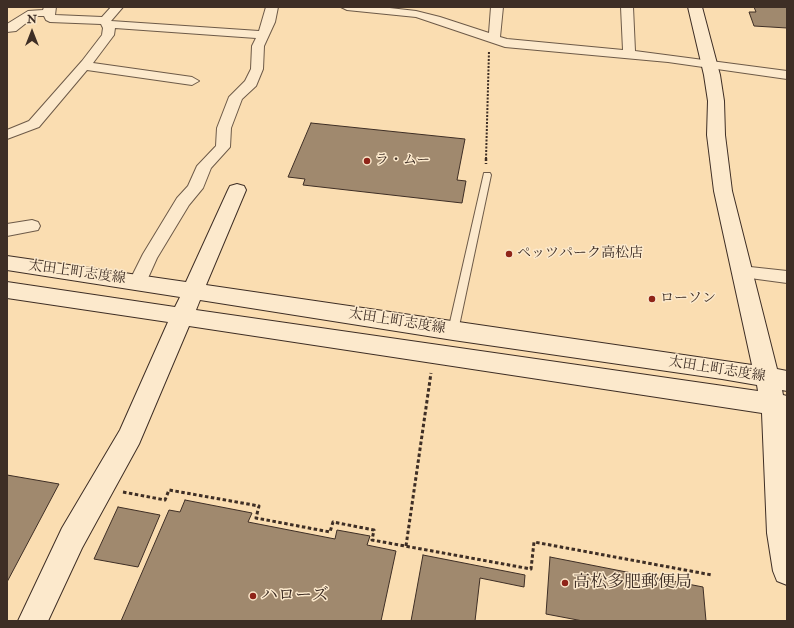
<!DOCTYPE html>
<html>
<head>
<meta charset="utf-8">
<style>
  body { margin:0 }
  #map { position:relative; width:794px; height:628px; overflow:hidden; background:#faddb1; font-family:"IM FELL Double Pica",serif }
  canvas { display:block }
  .frame { position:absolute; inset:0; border:8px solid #3e2e25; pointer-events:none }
  .north { position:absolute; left:12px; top:12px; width:40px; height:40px; -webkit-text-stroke:3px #fce9cc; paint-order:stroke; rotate:0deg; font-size:11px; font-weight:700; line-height:16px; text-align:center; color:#3e2e25 }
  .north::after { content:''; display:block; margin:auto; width:14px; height:18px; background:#3e2e25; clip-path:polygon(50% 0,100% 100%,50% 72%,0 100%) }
</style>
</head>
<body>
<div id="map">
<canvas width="794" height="628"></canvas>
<div class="frame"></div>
<div class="north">N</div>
</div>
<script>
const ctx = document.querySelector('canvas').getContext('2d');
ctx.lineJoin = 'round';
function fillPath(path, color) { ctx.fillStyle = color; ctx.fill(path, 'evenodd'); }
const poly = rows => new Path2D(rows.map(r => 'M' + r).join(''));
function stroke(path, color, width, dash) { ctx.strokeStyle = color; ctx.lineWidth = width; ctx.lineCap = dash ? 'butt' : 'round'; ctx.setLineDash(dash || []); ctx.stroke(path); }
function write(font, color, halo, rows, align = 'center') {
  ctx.font = font + ' "IM FELL Double Pica","Noto Serif JP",serif'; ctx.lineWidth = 3; ctx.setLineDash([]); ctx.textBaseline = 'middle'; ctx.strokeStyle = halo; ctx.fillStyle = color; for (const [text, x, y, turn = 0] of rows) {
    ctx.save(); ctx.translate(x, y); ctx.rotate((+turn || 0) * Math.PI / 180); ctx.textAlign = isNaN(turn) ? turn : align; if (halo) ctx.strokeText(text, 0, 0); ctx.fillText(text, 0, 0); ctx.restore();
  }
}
const building = poly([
  [754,7,787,7,787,28,754,26,749,12,756,12,754,7],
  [311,123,465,139,457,180,466,181,462,203,303,185,305,179,288,177,311,123],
  [7,475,59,484,7,582,7,475],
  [185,500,252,513,248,522,335,539,337,530,370,536,367,545,396,551,381,621,121,621,169,510,180,512,185,500],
  [118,507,160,515,138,567,94,559,118,507],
  [423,555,525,575,524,587,480,578,475,621,411,621,423,555],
  [550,557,703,587,706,621,583,621,546,614,550,557]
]);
fillPath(building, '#a0896e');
stroke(building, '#3e2e25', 1);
const lane = poly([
  [484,173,490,173,491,175,458,331,456,334,453,335,450,334,448,331,484,173]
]);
const street = poly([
  [44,7,56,7,55,15,102,17,111,7,123,7,111,21,259,31,266,7,278,7,275,22,264,46,263,69,256,86,242,99,231,128,230,147,211,168,203,188,189,205,157,258,144,287,138,288,132,287,129,282,143,254,177,198,188,186,197,166,216,146,217,128,229,97,245,81,251,69,252,46,256,38,115,28,114,35,93,63,192,77,199,81,192,85,87,70,39,127,7,139,7,130,29,121,82,61,102,35,103,28,101,24,50,22,46,20,44,16,35,16,16,31,7,32,7,24,28,11,43,10,44,7],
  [341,7,381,7,416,11,440,17,489,33,491,7,503,7,500,37,507,39,623,50,621,7,633,7,635,51,787,71,787,79,668,62,505,47,416,17,347,10,341,7],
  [32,220,38,222,40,226,38,230,7,236,7,224,32,220],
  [741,266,787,271,787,283,735,276,732,272,735,268,741,266]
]);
const secondary = poly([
  [688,7,702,7,720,75,724,101,725,135,732,191,777,369,787,371,787,391,782,390,783,395,787,396,787,585,777,581,773,571,767,533,762,413,189,326,139,444,82,548,48,621,18,621,62,528,120,430,168,322,7,298,7,282,175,307,180,297,7,270,7,256,186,282,228,190,230,186,237,184,244,186,246,190,206,285,752,365,714,191,707,135,708,101,704,75,688,7],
  [200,300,453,340,722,379,757,385,758,391,196,310,200,300]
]);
stroke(lane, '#6d5a48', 2);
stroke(street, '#6d5a48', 2);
stroke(secondary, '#3e2e25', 2);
stroke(poly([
  [486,159,489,51]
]), '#3e2e25', 2, [2, 1.5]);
stroke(poly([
  [486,158,486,164]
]), '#3e2e25', 2.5, [3, 2]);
stroke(poly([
  [123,492,165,500,169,490,259,506,256,518,330,532,333,522,374,530,372,540,531,569,534,542,712,575],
  [406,546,431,373]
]), '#3e2e25', 3, [3.5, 2.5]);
fillPath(lane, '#fce9cc');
fillPath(street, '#fce9cc');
fillPath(secondary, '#fce9cc');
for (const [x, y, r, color] of [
  [367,161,4,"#8f2418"],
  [509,254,4,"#8f2418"],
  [652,299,4,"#8f2418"],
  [565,583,4,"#8f2418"],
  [253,596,4,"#8f2418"]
]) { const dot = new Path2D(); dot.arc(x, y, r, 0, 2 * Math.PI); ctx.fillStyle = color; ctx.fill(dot); stroke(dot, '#fce9cc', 1.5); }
write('14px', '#3e2e25', '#fce9cc', [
  ["ラ・ムー",375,161],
  ["ペッツパーク高松店",517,254],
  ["ローソン",660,299]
], 'left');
write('14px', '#3e2e25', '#fce9cc', [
  ["太田上町志度線",77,273,8],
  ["太田上町志度線",397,322,9],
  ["太田上町志度線",717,370,9]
]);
write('17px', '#3e2e25', '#fce9cc', [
  ["高松多肥郵便局",573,583],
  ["ハローズ",261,596]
], 'left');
</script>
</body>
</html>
